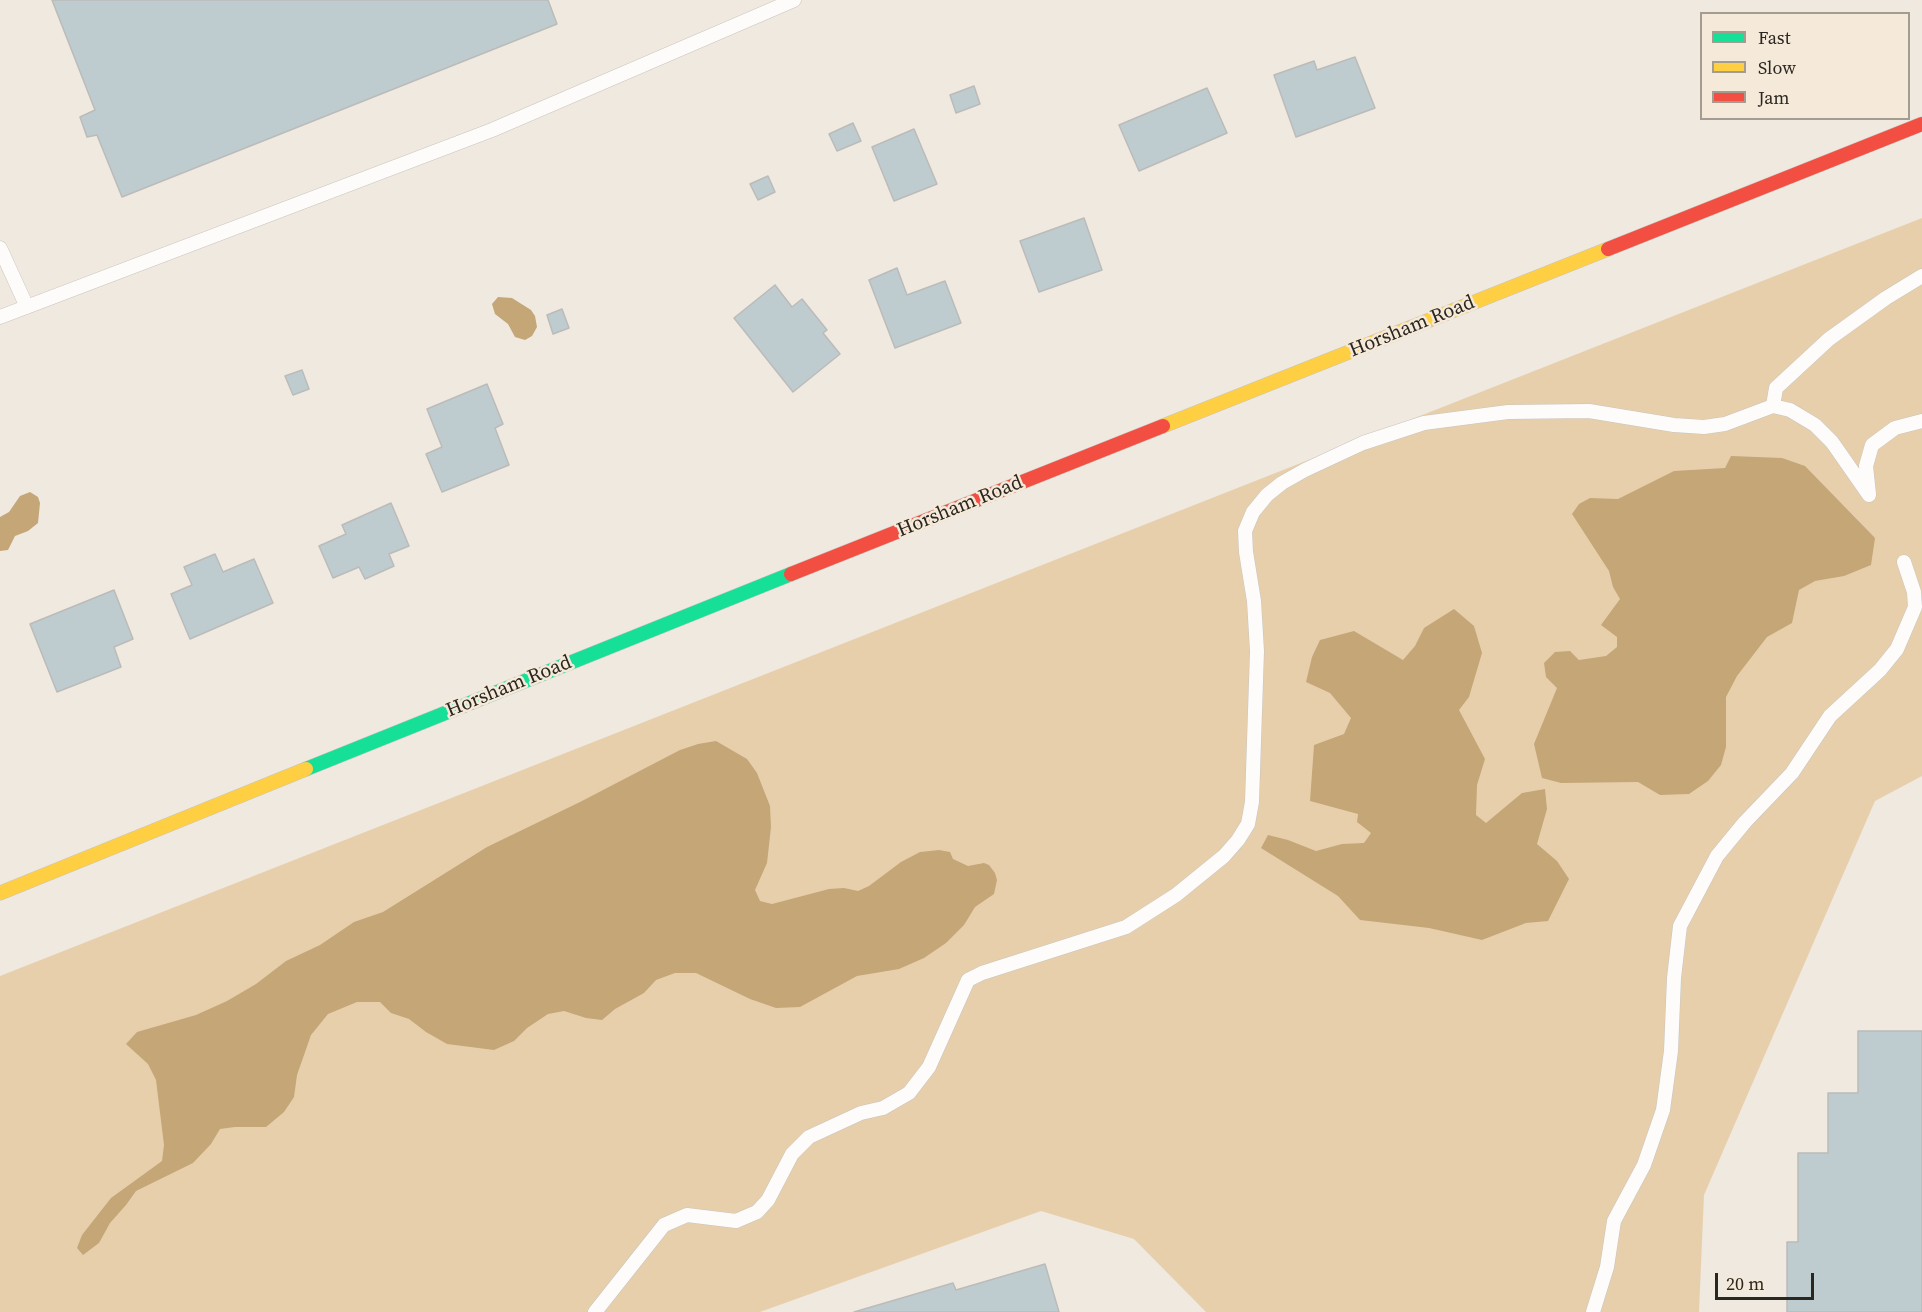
<!DOCTYPE html>
<html>
<head>
<meta charset="utf-8">
<style>
  body { margin:0 }
  #map { position:relative; width:1922px; height:1312px; overflow:hidden; background:#efe9e0; font-family:"Source Serif 4",serif }
  canvas { display:block }
  .legend { position:absolute; left:1700px; top:12px; width:210px; height:108px; box-sizing:border-box; background:#f5eada; border:2px solid #a49c90; margin:0; padding:8px 10px; list-style:none; font-size:18px; color:#2a2620 }
  .legend li { display:flex; align-items:center; gap:12px; height:30px }
  .legend b { width:30px; border:2px solid #a49c90 }
  .scale { position:absolute; left:1715px; top:1273px; width:99px; height:27px; box-sizing:border-box; border:3px solid #2a2620; border-top:0; padding-left:8px; font-size:18px; line-height:21px; white-space:nowrap; color:#2a2620; -webkit-text-stroke:4px #f5eada; paint-order:stroke }
</style>
</head>
<body>
<div id="map">
<canvas width="1922" height="1312"></canvas>
<ul class="legend">
<li><b style="height:8px;background:#16e098"></b>Fast</li>
<li><b style="height:8px;background:#ffcf43"></b>Slow</li>
<li><b style="height:8px;background:#f24e42"></b>Jam</li>
</ul>
<div class="scale">20 m</div>
</div>
<script>
const ctx = document.querySelector('canvas').getContext('2d');
ctx.lineJoin = 'round';
function fillPath(path, color) { ctx.fillStyle = color; ctx.fill(path, 'evenodd'); }
const poly = rows => new Path2D(rows.map(r => 'M' + r).join(''));
function stroke(path, color, width, dash) { ctx.strokeStyle = color; ctx.lineWidth = width; ctx.lineCap = dash ? 'butt' : 'round'; ctx.setLineDash(dash || []); ctx.stroke(path); }
function write(font, color, halo, rows, align = 'center') {
  ctx.font = font + ' "Source Serif 4",serif'; ctx.lineWidth = 5; ctx.setLineDash([]); ctx.textBaseline = 'middle'; ctx.strokeStyle = halo; ctx.fillStyle = color; for (const [text, x, y, turn = 0] of rows) {
    ctx.save(); ctx.translate(x, y); ctx.rotate((+turn || 0) * Math.PI / 180); ctx.textAlign = isNaN(turn) ? turn : align; if (halo) ctx.strokeText(text, 0, 0); ctx.fillText(text, 0, 0); ctx.restore();
  }
}
fillPath(poly([
  [1922,218,1922,776,1875,801,1704,1195,1699,1312,1206,1312,1134,1239,1041,1211,760,1312,0,1312,0,976]
]), '#e8cfac');
fillPath(poly([
  [498,297,512,298,531,310,535,316,537,327,532,336,525,340,515,337,508,324,495,314,492,304],
  [1731,456,1782,458,1805,466,1875,538,1871,565,1844,576,1815,581,1799,590,1792,623,1767,637,1737,676,1726,697,1726,747,1721,765,1708,781,1689,794,1660,795,1638,782,1561,783,1542,778,1534,744,1557,688,1546,677,1544,663,1555,652,1570,651,1579,660,1606,656,1617,647,1617,637,1601,625,1620,599,1613,587,1609,571,1572,514,1579,504,1590,498,1618,499,1674,471,1725,468],
  [30,492,38,497,40,503,38,523,28,531,15,536,8,550,0,551,0,517,9,512,20,496],
  [1454,609,1474,626,1482,653,1469,697,1459,710,1485,759,1477,785,1476,815,1486,823,1522,793,1545,789,1547,809,1537,844,1557,861,1569,879,1548,921,1526,923,1482,940,1429,928,1360,920,1338,896,1261,848,1268,835,1288,840,1316,851,1342,844,1364,843,1371,833,1357,822,1358,814,1310,801,1314,745,1344,734,1351,718,1330,693,1306,682,1312,657,1320,640,1354,631,1403,660,1415,646,1424,628],
  [716,741,747,759,757,773,770,806,771,827,767,863,755,890,760,901,772,904,829,889,844,888,858,891,869,886,901,862,920,852,939,850,950,852,953,859,968,866,984,863,989,865,995,873,997,880,994,894,975,907,964,925,946,943,924,958,899,969,857,976,800,1007,776,1008,750,999,696,973,675,973,656,980,644,993,615,1009,602,1020,586,1018,564,1011,548,1014,527,1028,514,1041,494,1050,447,1044,426,1032,409,1019,391,1013,380,1002,357,1002,328,1014,311,1035,297,1075,294,1097,284,1112,266,1127,235,1127,220,1129,211,1144,193,1163,136,1191,126,1205,110,1223,99,1243,83,1255,77,1248,82,1235,111,1198,162,1161,164,1145,156,1080,148,1064,126,1044,137,1032,196,1015,227,1001,256,984,286,961,320,945,354,922,383,912,487,847,580,802,680,750,698,744]
]), '#c4a677');
const building = poly([
  [52,0,548,0,557,24,122,197,97,135,87,137,80,117,95,110,52,0],
  [1355,57,1375,108,1296,137,1274,75,1314,61,1317,70,1355,57],
  [974,86,980,104,956,113,950,95,974,86],
  [1207,88,1227,133,1139,171,1119,125,1207,88],
  [853,123,861,141,837,151,829,134,853,123],
  [914,129,937,184,894,201,872,147,914,129],
  [768,176,775,192,758,200,750,184,768,176],
  [1084,218,1102,270,1039,292,1020,241,1084,218],
  [897,268,907,295,945,281,961,323,895,348,869,280,897,268],
  [775,285,792,307,802,299,827,330,823,333,840,354,793,392,734,318,775,285],
  [562,309,569,328,553,334,547,315,562,309],
  [302,370,309,389,293,395,285,376,302,370],
  [487,384,503,424,495,428,509,465,442,492,426,454,442,447,427,409,487,384],
  [391,503,409,546,389,554,394,566,365,579,359,567,333,578,319,546,346,534,342,525,391,503],
  [215,554,223,572,254,559,273,603,190,639,171,594,192,585,184,567,215,554],
  [114,590,133,639,114,647,121,667,57,692,30,624,114,590],
  [1858,1031,1922,1031,1922,1312,1787,1312,1787,1242,1798,1242,1798,1153,1828,1153,1828,1093,1858,1093,1858,1031],
  [1045,1264,1059,1312,854,1312,953,1283,956,1290,1045,1264]
]);
fillPath(building, '#bfcccf');
stroke(building, '#bbbbb9', 1.5);
const lane = poly([
  [0,248,27,307],
  [0,317,492,130,794,0],
  [1773,406,1776,388,1829,339,1886,298,1922,276],
  [1869,494,1866,466,1872,445,1895,428,1922,421],
  [595,1312,664,1225,687,1215,736,1221,757,1212,768,1200,792,1154,809,1137,861,1113,883,1108,909,1093,929,1067,968,980,982,973,1126,927,1176,895,1224,856,1238,840,1248,824,1252,802,1257,651,1254,601,1246,552,1245,531,1253,512,1267,495,1282,483,1305,470,1363,443,1424,423,1508,412,1589,411,1674,425,1704,427,1725,424,1773,406,1790,410,1815,425,1832,442,1869,495],
  [1593,1312,1607,1267,1614,1221,1644,1165,1663,1110,1671,1051,1674,978,1680,926,1717,856,1745,822,1792,773,1830,716,1880,670,1897,649,1915,607,1914,592,1904,562]
]);
const fast = poly([
  [306,769,791,574]
]);
const slow = poly([
  [1163,426,1608,249],
  [0,893,306,769]
]);
const jam = poly([
  [1608,249,1922,124],
  [791,574,1163,426]
]);
stroke(lane, '#c9c4bd', 15);
stroke(fast, '#c9c4bd', 15);
stroke(slow, '#c9c4bd', 15);
stroke(jam, '#c9c4bd', 15);
stroke(lane, '#fdfcfa', 14);
stroke(fast, '#16e098', 14);
stroke(slow, '#ffcf43', 14);
stroke(jam, '#f24e42', 14);
write('20px', '#2a2620', '#f5eada', [
  ["Horsham Road",1412,327,-22],
  ["Horsham Road",960,507,-22],
  ["Horsham Road",509,687,-22]
]);
</script>
</body>
</html>
